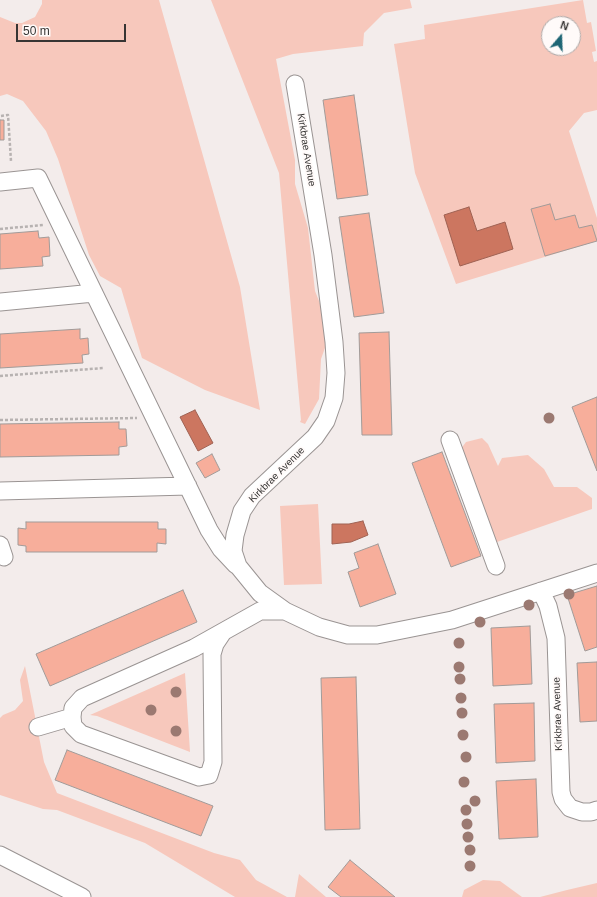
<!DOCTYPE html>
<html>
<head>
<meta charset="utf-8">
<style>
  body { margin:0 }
  #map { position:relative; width:597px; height:897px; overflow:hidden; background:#f3eceb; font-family:Helvetica,sans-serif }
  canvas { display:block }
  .north { position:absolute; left:541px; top:16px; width:40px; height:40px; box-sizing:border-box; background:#fffaf9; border:1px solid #afabaa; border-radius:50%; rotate:19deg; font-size:11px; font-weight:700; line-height:16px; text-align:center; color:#373534 }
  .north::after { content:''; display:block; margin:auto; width:14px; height:18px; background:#1e6574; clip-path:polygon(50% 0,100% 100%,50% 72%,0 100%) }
  .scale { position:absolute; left:16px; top:24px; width:110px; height:18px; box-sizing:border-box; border:2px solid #373534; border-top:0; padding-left:5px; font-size:12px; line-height:14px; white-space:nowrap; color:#373534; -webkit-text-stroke:3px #fffaf9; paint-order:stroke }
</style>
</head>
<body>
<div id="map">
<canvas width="597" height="897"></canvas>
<div class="north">N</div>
<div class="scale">50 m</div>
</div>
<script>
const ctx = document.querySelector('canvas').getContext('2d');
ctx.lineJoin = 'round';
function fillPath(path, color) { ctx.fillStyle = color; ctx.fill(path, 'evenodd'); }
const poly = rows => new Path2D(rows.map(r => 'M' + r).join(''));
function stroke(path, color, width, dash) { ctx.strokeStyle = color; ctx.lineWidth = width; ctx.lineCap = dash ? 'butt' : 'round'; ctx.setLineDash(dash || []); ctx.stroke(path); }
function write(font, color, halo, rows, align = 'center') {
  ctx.font = font + ' Helvetica,sans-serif'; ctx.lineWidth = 3.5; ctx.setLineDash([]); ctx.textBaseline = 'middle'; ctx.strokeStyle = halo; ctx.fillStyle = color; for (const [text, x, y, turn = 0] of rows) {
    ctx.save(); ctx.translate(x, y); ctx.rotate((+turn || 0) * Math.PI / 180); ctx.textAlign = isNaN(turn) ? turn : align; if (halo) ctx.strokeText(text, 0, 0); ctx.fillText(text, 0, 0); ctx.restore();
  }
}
fillPath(poly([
  [42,0,159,0,240,287,260,410,205,390,142,358,121,288,100,276,89,255,58,159,46,131,23,101,7,94,0,96,0,17,15,23,22,23,35,17,42,4],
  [211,0,410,0,412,8,384,13,364,33,363,46,293,54,276,59,295,160,295,184,308,228,315,291,331,331,321,359,319,399,305,424,300,422,301,420,279,173],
  [583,0,587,23,591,22,596,51,592,52,594,62,597,61,597,110,584,113,569,131,597,218,597,241,456,284,415,173,394,44,425,39,424,25],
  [549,24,573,24,573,48,549,48],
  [482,438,488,444,498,466,502,458,528,455,544,469,554,487,577,487,592,498,592,509,497,542,489,535,460,450,466,442],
  [318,504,322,584,284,585,280,506],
  [25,666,44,762,57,793,214,853,240,860,256,880,287,897,235,897,145,843,57,810,43,809,0,795,0,718,3,715,15,710,23,701,20,680],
  [185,673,190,752,97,716,90,715],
  [299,874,326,897,295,897],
  [483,880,500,881,522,897,462,897,464,890],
  [597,883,597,897,540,897,567,890]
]), '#f7c8bc');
const water = poly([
  [469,207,477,231,505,222,513,249,460,266,444,215,469,207],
  [195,410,213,443,198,451,180,417,195,410],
  [363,521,368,535,351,542,332,544,332,524,349,524,363,521]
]);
fillPath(water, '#cc7660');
stroke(water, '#9f6253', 1);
const building = poly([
  [354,95,368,195,337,199,323,100,354,95],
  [0,120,4,120,4,140,0,140,0,120],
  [550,204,555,220,575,215,579,228,592,225,597,241,545,256,531,209,550,204],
  [369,213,384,313,354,317,339,217,369,213],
  [38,231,39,238,49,237,50,256,42,257,43,266,0,269,0,234,38,231],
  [80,329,80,339,88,338,89,354,82,355,83,363,0,368,0,334,80,329],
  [389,332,392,435,362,435,359,333,389,332],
  [597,397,597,471,572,407,597,397],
  [119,422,119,429,126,429,127,446,119,447,119,455,0,457,0,424,119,422],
  [442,452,481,556,451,567,412,463,442,452],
  [212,454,220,470,205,478,196,463,212,454],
  [26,522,158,522,158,529,166,529,166,544,157,543,157,552,26,552,26,546,18,545,18,528,26,529,26,522],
  [378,544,396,594,360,607,348,572,359,568,354,553,378,544],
  [597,586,597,647,585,651,567,595,597,586],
  [183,590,197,622,50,686,36,654,183,590],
  [530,626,532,684,493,686,491,628,530,626],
  [597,662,597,721,580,722,577,663,597,662],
  [356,677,360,829,325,830,321,678,356,677],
  [534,703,535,761,496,763,494,704,534,703],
  [67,750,213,806,201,836,55,780,67,750],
  [536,779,538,837,499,839,496,781,536,779],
  [350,860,395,897,341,897,328,887,350,860]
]);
fillPath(building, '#f7ae9b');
stroke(building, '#a19b99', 1);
const minor = poly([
  [295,84,323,255,334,342,336,373,334,398,326,421,315,437,252,496,242,511,235,535,233,551,238,566,260,593,285,611,319,627,348,635,377,635,452,620,597,573],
  [0,182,38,178,209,530,221,549,236,565],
  [0,302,94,293],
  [450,440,496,566],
  [0,491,188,486],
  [0,545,4,557],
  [541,591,548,606,556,638,561,792,563,799,570,808,582,812,591,812,597,810],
  [223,632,215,644,212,654,213,762,209,775,199,777,81,734,73,726,72,717,73,708,82,698,194,648,260,611,285,611],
  [38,727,72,717],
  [0,855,82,897]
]);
stroke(minor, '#9a9493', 19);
stroke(poly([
  [1,116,8,115,11,161],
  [0,229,43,225],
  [0,376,103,368],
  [0,420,137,418]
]), '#b7b2b1', 2.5, [3, 2]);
stroke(minor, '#fff', 17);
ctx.fillStyle = '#9b7971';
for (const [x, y] of [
  [549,418],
  [569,594],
  [529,605],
  [480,622],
  [459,643],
  [459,667],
  [460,679],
  [176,692],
  [461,698],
  [151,710],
  [462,713],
  [176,731],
  [463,735],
  [466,757],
  [464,782],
  [475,801],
  [466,810],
  [467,824],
  [468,837],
  [470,850],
  [470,866]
]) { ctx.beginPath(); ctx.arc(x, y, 5.5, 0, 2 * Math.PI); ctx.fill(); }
write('10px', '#373534', '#fffaf9', [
  ["Kirkbrae Avenue",306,150,81],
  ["Kirkbrae Avenue",277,475,-45],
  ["Kirkbrae Avenue",558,714,-92]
]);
</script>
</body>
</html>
